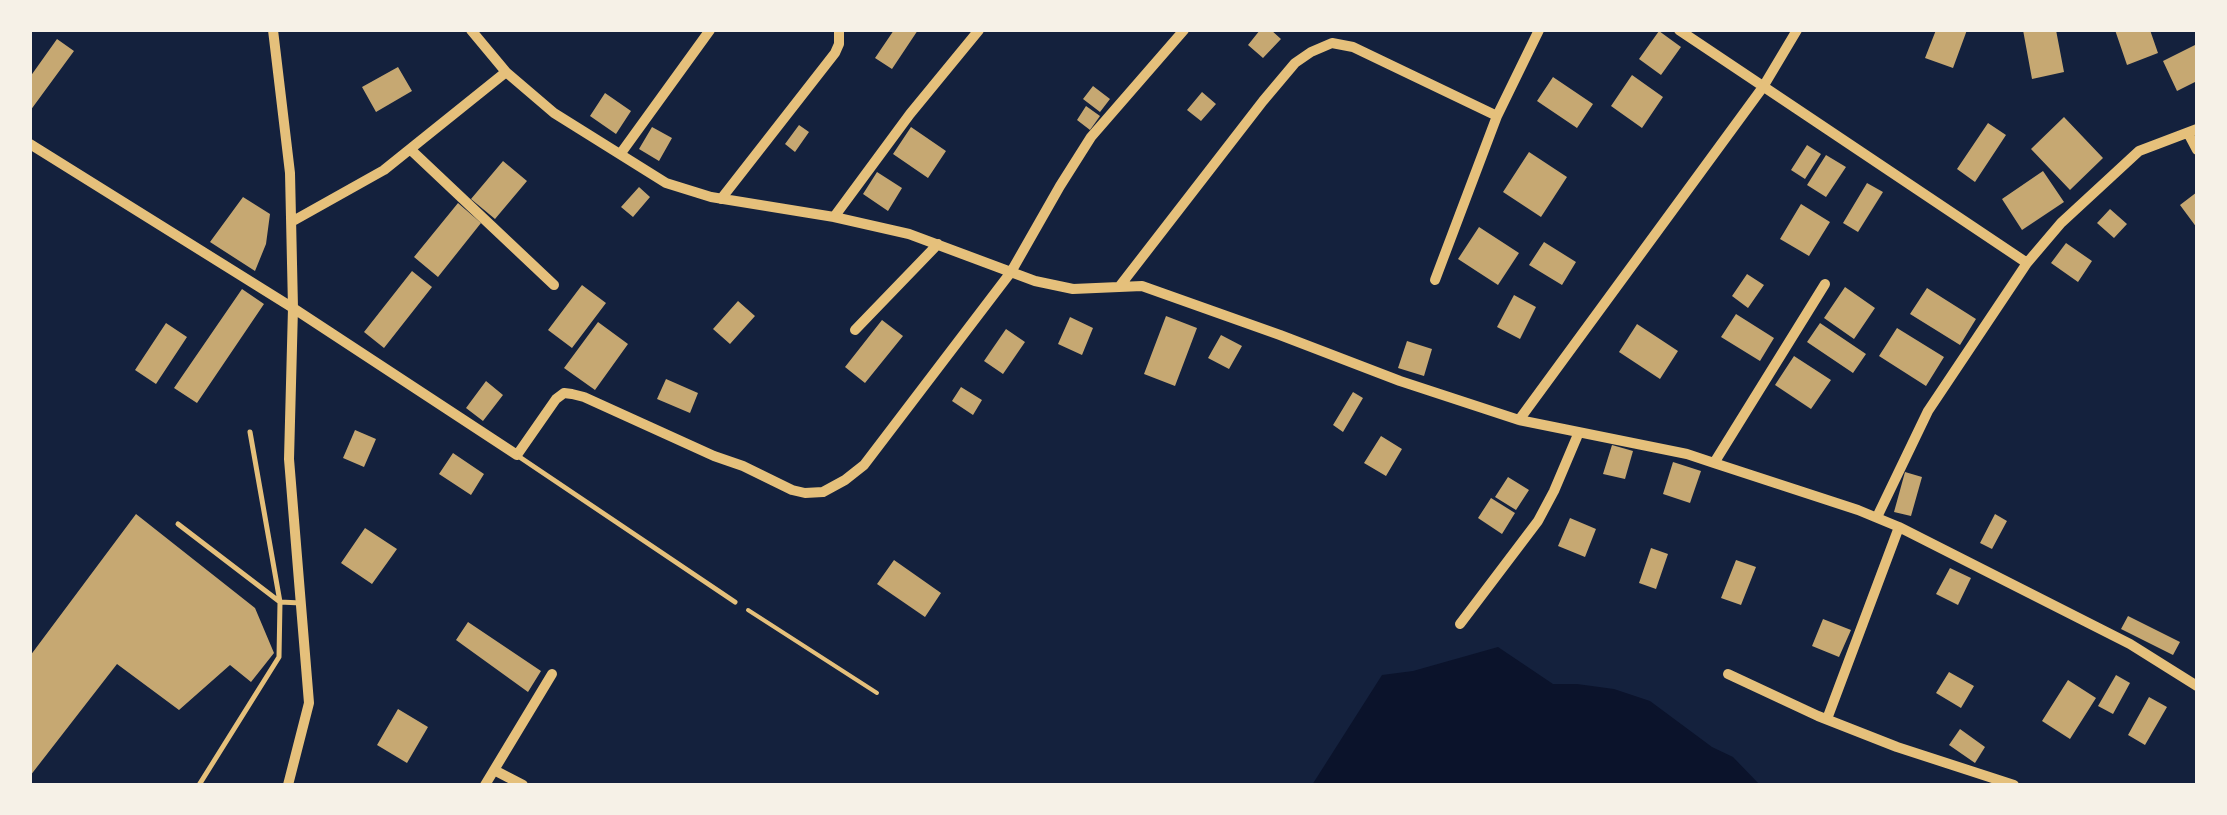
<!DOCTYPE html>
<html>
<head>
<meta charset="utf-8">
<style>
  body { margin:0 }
  #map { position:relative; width:2227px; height:815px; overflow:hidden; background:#14213d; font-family:Commissioner,sans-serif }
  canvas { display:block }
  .frame { position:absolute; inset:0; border:32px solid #f6f1e7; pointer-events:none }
</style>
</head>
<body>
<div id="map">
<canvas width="2227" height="815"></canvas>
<div class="frame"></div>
</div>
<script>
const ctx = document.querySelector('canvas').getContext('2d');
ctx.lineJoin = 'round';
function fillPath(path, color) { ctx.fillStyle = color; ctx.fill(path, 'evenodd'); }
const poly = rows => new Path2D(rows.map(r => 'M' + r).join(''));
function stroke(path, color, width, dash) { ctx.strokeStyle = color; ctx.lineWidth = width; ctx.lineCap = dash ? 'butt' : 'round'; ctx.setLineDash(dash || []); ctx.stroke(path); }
fillPath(poly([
  [1498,647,1553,684,1577,684,1614,689,1650,701,1712,747,1733,757,1760,785,1312,785,1382,675,1413,671]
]), '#0b132b');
fillPath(poly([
  [894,30,918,30,892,69,875,58],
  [1260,30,1271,30,1281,39,1263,58,1248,45],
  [1936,30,1967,30,1953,68,1925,58],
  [2023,30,2056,30,2064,72,2032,79],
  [2115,30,2150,30,2158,53,2127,65],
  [1659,31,1681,47,1661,75,1639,59],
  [57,39,74,51,30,111,30,77],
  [2197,44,2197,81,2177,91,2163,61],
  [398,67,412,91,376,112,362,87],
  [1632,75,1663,97,1642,128,1611,106],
  [1553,77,1593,104,1577,128,1537,101],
  [1093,86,1110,99,1100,112,1083,99],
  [1202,92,1216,104,1201,121,1187,110],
  [605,93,631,111,616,134,590,116],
  [1086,106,1100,116,1090,130,1077,120],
  [2064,117,2103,158,2070,190,2031,149],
  [1988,123,2006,135,1975,182,1957,169],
  [799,125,809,132,795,152,785,144],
  [652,127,672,138,659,161,639,149],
  [911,127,946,151,928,178,893,154],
  [1807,145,1821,154,1805,179,1791,170],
  [1529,152,1567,177,1541,217,1503,192],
  [1826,155,1846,167,1826,197,1807,185],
  [503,161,527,181,495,219,471,199],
  [2043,171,2064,202,2022,230,2002,199],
  [877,172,902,188,888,211,863,194],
  [1867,183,1883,192,1858,232,1843,223],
  [639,187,650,197,633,217,621,207],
  [2197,192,2197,228,2180,205],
  [243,197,270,214,266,244,255,271,210,242],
  [458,203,481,223,438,277,414,257],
  [1801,204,1830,222,1809,256,1780,239],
  [2110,209,2127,224,2114,238,2097,223],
  [1479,227,1519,253,1498,285,1458,259],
  [1544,242,1576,262,1562,285,1529,265],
  [2066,243,2092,261,2078,282,2051,263],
  [412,271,432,287,384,348,364,332],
  [1747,274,1764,285,1748,308,1732,296],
  [582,285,606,303,572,348,548,330],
  [1845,287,1875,308,1854,339,1824,318],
  [1927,288,1976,319,1960,345,1910,314],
  [242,289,264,304,197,403,174,388],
  [1514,295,1536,307,1520,339,1497,327],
  [738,301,755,316,730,344,713,329],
  [1736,314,1774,338,1760,361,1721,337],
  [1166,316,1197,328,1175,386,1144,374],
  [1070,317,1093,328,1082,355,1058,344],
  [882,320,903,336,865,383,845,367],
  [598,322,628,344,595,390,564,368],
  [166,323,187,337,156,384,135,370],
  [1820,323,1866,354,1853,373,1807,342],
  [1637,324,1678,351,1660,379,1619,352],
  [1897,328,1944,357,1926,386,1879,356],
  [1006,329,1025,342,1003,374,984,361],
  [1221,335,1242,346,1229,369,1208,358],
  [1407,341,1432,349,1424,376,1398,368],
  [1794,356,1831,380,1811,409,1775,385],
  [666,379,698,393,690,413,657,399],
  [486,381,503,395,483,421,466,408],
  [961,387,982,400,973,415,952,401],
  [1353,392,1363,398,1343,432,1333,425],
  [355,430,376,439,364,467,343,458],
  [1381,436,1402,449,1386,476,1364,463],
  [1612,445,1633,451,1625,479,1603,474],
  [453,453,484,474,471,495,439,474],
  [1673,462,1701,471,1690,503,1663,494],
  [1905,472,1922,477,1911,516,1894,512],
  [1508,477,1529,490,1516,510,1495,497],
  [1491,498,1515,513,1502,534,1478,518],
  [136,514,255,608,274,653,251,682,230,665,179,710,117,664,30,776,30,656],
  [1995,514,2007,521,1992,549,1980,543],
  [1570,518,1596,529,1585,557,1558,546],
  [365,528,397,549,372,584,341,563],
  [1651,548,1668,554,1656,589,1639,583],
  [894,560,941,593,925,617,877,584],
  [1736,560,1756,567,1741,605,1721,598],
  [1950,568,1971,578,1958,605,1936,594],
  [2128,616,2180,642,2173,655,2121,629],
  [1823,619,1851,630,1839,657,1812,646],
  [468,622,541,671,528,692,456,640],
  [1949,672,1974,686,1961,708,1936,693],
  [2116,675,2130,683,2113,714,2098,706],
  [2068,680,2096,698,2070,739,2042,721],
  [2149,697,2167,707,2145,745,2128,735],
  [398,709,428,727,407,763,377,745],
  [1960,729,1985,747,1975,763,1949,745]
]), '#c6a872');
stroke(poly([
  [748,610,877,693]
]), '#e5c07b', 4);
stroke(poly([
  [250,432,280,602,301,603],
  [518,456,735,602],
  [178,524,280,602,279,657,199,785]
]), '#e5c07b', 5);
stroke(poly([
  [273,30,290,173,293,308,517,455,556,399,564,393,572,394,584,397,714,456,743,466,792,490,805,493,823,492,845,480,864,465,1011,272,1060,186,1091,137,1184,30],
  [471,30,506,72,554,113,666,183,711,197,834,217,909,234,1035,281,1073,289,1142,286,1280,335,1400,381,1519,420,1687,454,1714,463,1858,510,1899,527,2130,644,2197,686],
  [1679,30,2027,263],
  [2188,133,2197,150],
  [30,144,293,308,289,459,309,703,288,785],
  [411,150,554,285],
  [621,153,710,30],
  [721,199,835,53,839,44,839,30],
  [834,217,910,114,979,30],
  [293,221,384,170,506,72],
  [1435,280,1497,116,1539,30],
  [1119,287,1263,101,1295,63,1311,52,1332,43,1353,47,1497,116],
  [855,330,938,244],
  [1519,420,1763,87,1797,30],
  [1714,463,1825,284],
  [1877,517,1928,411,2027,263,2061,223,2139,151,2197,129],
  [1460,624,1538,521,1554,491,1579,432],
  [1728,674,1818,716,1897,747,2014,785],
  [1827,719,1899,527],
  [494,770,523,785],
  [485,785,552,674]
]), '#e5c07b', 10);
</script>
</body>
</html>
